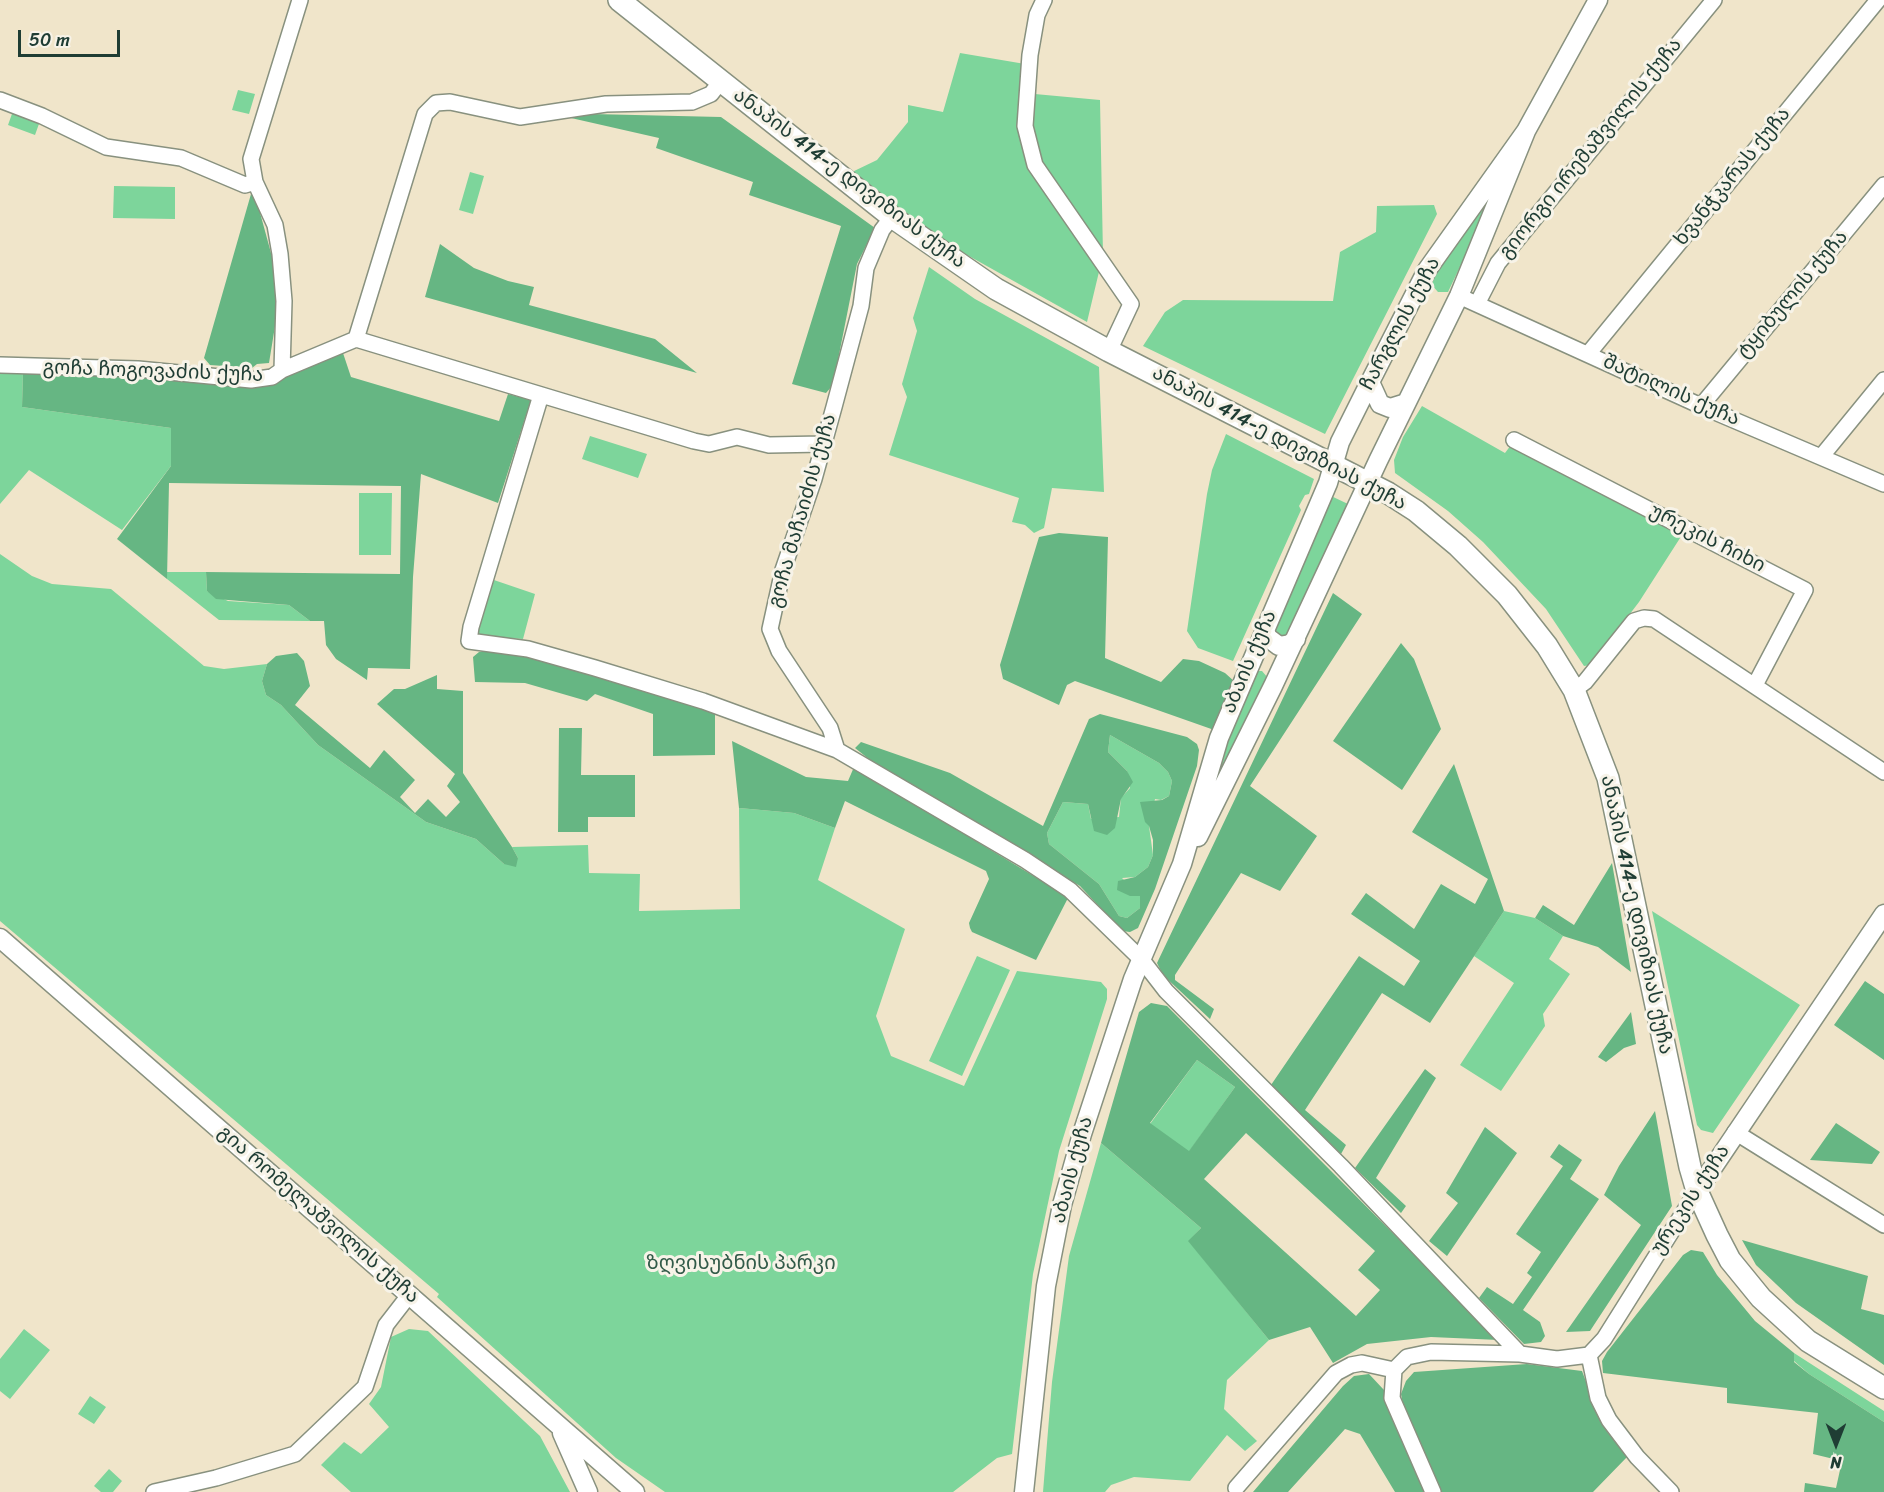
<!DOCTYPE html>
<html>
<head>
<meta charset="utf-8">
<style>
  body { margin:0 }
  #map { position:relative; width:1884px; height:1492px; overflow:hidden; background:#f0e5ca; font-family:Sriracha,sans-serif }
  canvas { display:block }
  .north { position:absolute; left:1806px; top:1414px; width:60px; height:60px; -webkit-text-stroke:4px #f7f3e8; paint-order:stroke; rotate:180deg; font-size:16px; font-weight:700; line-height:24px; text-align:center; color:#1f3d34 }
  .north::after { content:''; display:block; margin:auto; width:21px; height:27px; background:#1f3d34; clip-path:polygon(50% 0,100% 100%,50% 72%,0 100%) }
  .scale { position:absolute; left:18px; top:30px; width:102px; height:27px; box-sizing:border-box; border:3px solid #1f3d34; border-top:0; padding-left:8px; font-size:18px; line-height:21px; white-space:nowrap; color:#1f3d34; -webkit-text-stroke:4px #f7f3e8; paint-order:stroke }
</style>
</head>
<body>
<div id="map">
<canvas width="1884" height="1492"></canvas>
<div class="north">N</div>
<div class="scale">50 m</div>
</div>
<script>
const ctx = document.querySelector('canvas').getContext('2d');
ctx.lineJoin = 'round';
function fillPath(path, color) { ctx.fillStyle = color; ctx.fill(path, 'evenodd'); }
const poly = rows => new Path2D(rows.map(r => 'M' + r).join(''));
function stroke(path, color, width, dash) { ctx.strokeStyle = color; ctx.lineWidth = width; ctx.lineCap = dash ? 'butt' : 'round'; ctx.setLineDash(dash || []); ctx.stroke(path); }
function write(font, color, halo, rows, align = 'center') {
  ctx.font = font + ' Sriracha,"Noto Sans Georgian",sans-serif'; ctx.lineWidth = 6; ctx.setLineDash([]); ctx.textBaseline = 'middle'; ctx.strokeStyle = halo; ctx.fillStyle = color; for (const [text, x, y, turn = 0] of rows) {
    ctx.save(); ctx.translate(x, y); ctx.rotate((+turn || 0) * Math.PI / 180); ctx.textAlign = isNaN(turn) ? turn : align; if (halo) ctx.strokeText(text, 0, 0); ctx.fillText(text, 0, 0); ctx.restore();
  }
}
fillPath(poly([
  [960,53,1025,64,1024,93,1100,100,1103,255,1087,322,917,227,850,173,877,160,908,122,908,105,943,112],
  [238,90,255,94,249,114,232,110],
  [13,111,40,121,35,135,8,125],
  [1509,164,1448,292,1438,292,1430,283,1431,277],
  [470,172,484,176,473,214,459,210],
  [114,186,175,187,175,219,113,218],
  [1434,205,1437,214,1325,434,1143,346,1165,312,1183,300,1333,301,1340,252,1376,232,1377,206],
  [929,267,975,299,1099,367,1104,492,1052,488,1044,528,1034,533,1025,525,1012,522,1019,498,889,455,907,397,902,384,917,331,913,318],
  [0,372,23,372,22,407,171,428,171,466,122,530,29,470,0,504],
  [1422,406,1505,453,1511,445,1682,535,1639,602,1591,665,1584,666,1546,609,1483,542,1448,511,1395,473,1394,460,1403,437],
  [1226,434,1314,479,1309,494,1305,495,1299,506,1301,510,1233,661,1198,648,1187,631,1207,494,1212,470],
  [590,436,647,454,638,478,582,459],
  [359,493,392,493,391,555,359,555],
  [1329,495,1348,504,1286,639,1271,632],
  [0,554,32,576,52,584,111,589,204,666,224,669,267,664,262,681,266,695,281,705,318,745,426,822,476,839,504,864,518,858,512,847,588,845,589,873,640,874,639,911,740,909,739,808,794,813,835,828,818,880,905,929,876,1016,891,1056,964,1086,1017,971,1101,982,1107,989,1107,999,1059,1151,1033,1274,1012,1454,997,1458,953,1492,665,1492,616,1458,437,1297,439,1294,0,921],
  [167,572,206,572,207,591,228,601,289,605,310,621,219,620,167,579],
  [491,579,535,594,523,639,478,636,476,632],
  [1253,671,1262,671,1268,678,1210,800,1205,799],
  [1110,735,1159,763,1168,772,1172,781,1169,796,1161,800,1155,799,1149,826,1153,855,1148,867,1135,877,1122,878,1140,896,1140,908,1127,918,1119,916,1099,884,1049,844,1047,833,1063,802,1088,804,1091,819,1119,817,1121,798,1130,788,1127,771,1108,752],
  [1504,911,1535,918,1563,936,1549,959,1570,974,1543,1014,1545,1026,1501,1091,1460,1065,1514,983,1474,956],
  [1652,911,1800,1005,1713,1133,1701,1130,1697,1125],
  [977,956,1010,970,962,1076,929,1061],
  [1197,1060,1235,1087,1189,1152,1150,1124],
  [1101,1143,1201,1228,1189,1241,1269,1340,1227,1380,1224,1409,1257,1441,1245,1451,1227,1435,1190,1481,1134,1477,1111,1485,1105,1492,1043,1492,1052,1382,1069,1256],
  [24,1329,50,1350,10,1399,0,1391,0,1359],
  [409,1329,428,1331,540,1436,570,1492,351,1492,321,1465,344,1442,361,1454,389,1427,369,1404,381,1387,391,1337],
  [1794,1353,1884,1411,1884,1422,1809,1374,1794,1361],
  [90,1396,106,1407,94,1424,78,1414],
  [109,1469,122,1481,113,1492,101,1492,94,1486]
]), '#7dd59b');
fillPath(poly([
  [549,113,721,117,875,228,857,264,833,385,826,393,792,384,841,226,749,195,753,182,656,148,659,138],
  [251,194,256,198,274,264,276,320,269,363,257,364,252,368,210,365,204,358],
  [440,244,474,268,508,281,534,287,529,305,655,339,697,373,425,297],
  [343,353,351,377,499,421,508,394,531,400,498,503,421,474,413,577,410,669,368,668,367,680,336,659,326,645,324,621,310,621,289,605,216,599,207,591,206,572,400,574,401,486,169,483,167,579,117,539,171,466,171,428,22,407,23,372,271,381],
  [1059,533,1108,537,1105,658,1161,682,1183,659,1199,661,1225,673,1235,682,1217,731,1075,681,1067,685,1059,705,1003,679,1000,665,1039,537],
  [1333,593,1362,614,1250,786,1317,836,1280,891,1241,873,1175,975,1175,980,1214,1009,1210,1019,1163,975,1157,963],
  [1401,643,1414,659,1441,729,1402,790,1333,741],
  [492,650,538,658,715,712,715,755,653,756,653,714,595,694,587,701,525,683,475,682,473,657,479,652],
  [297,653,304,661,310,686,295,705,370,768,384,750,415,780,400,797,415,813,428,799,446,817,460,802,447,786,455,774,377,704,394,689,405,689,437,675,437,689,463,691,463,773,512,847,518,858,516,867,504,864,476,839,426,822,318,745,281,705,266,695,262,681,267,664,276,656],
  [1100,714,1187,737,1197,744,1199,750,1197,766,1155,889,1138,928,1130,932,1122,931,1080,886,875,764,855,748,861,742,950,773,1043,826,1089,719],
  [1110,735,1159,763,1168,772,1172,781,1169,796,1162,800,1140,802,1145,822,1149,826,1153,840,1153,855,1148,867,1135,877,1118,881,1117,890,1130,896,1140,896,1140,908,1127,918,1119,916,1099,884,1049,844,1047,833,1063,802,1088,804,1094,831,1107,835,1115,828,1121,799,1133,782,1127,771,1108,752],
  [559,728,582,728,581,775,635,775,635,817,588,817,588,832,558,832],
  [732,741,806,777,848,781,854,767,1065,895,1068,898,1036,960,972,932,970,928,969,923,989,879,986,871,845,801,835,828,794,813,739,808],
  [1454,764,1504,911,1430,1023,1382,993,1305,1110,1346,1145,1341,1154,1271,1085,1359,956,1404,986,1420,961,1351,914,1366,893,1414,929,1441,884,1475,904,1488,879,1412,832],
  [1612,863,1631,972,1598,947,1563,936,1535,918,1543,905,1574,925],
  [1865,981,1884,994,1884,1060,1834,1025],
  [1151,1003,1167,1006,1499,1340,1431,1337,1367,1344,1333,1363,1310,1327,1269,1340,1188,1241,1201,1228,1101,1143,1139,1012],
  [1197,1060,1235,1087,1189,1151,1150,1123],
  [1246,1133,1375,1251,1358,1270,1380,1290,1356,1316,1204,1179],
  [1631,1012,1636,1044,1624,1048,1606,1062,1598,1057],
  [1425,1069,1436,1078,1376,1178,1406,1206,1401,1213,1355,1168],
  [1655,1111,1672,1206,1590,1331,1566,1332,1641,1225,1604,1195,1619,1166],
  [1836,1123,1880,1152,1872,1164,1810,1160],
  [1485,1127,1517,1153,1447,1256,1429,1241,1458,1203,1446,1193],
  [1559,1144,1582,1160,1570,1179,1599,1199,1523,1310,1540,1322,1545,1336,1541,1342,1524,1344,1479,1298,1487,1287,1513,1304,1532,1277,1527,1273,1541,1252,1516,1234,1563,1166,1550,1157],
  [1742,1240,1868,1276,1861,1309,1884,1315,1884,1365,1796,1303,1756,1265],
  [1691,1250,1703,1252,1717,1275,1755,1321,1794,1353,1794,1362,1809,1374,1884,1422,1884,1492,1804,1492,1805,1483,1836,1488,1842,1461,1813,1454,1818,1413,1727,1403,1727,1388,1603,1373,1602,1361,1607,1352,1683,1255],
  [1527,1364,1582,1371,1594,1403,1608,1433,1627,1457,1593,1492,1440,1492,1404,1410,1401,1394,1406,1381,1414,1372],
  [1369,1374,1384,1390,1389,1410,1428,1492,1395,1492,1360,1434,1345,1429,1288,1492,1253,1492,1343,1386,1354,1376]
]), '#66b683');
const minor = poly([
  [1044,0,1037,15,1030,55,1025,126,1035,165,1131,304,1109,351],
  [0,100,42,116,106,147,181,158,245,185,255,182],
  [892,217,882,230,866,268,861,306,834,407,814,479,783,570,770,629,779,651,830,728,837,750,1025,860,1070,890,1142,960,1166,991,1341,1166,1520,1354],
  [1459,296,1701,406,1884,484],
  [1477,304,1498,263,1714,0],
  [356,339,425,114,436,103,450,102,520,117,606,104,692,102,711,94,721,81],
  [1588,354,1878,0],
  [0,365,138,369,251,380,272,377,282,370,356,339,694,441,709,444,737,437,769,445,823,444],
  [282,370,284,301,280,254,275,225,255,182,251,159,300,0],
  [541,395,471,627,469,641,528,649,595,668,703,701,837,750],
  [1701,406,1884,185],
  [1514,440,1805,590,1755,685],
  [1821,457,1884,380],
  [1574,690,1585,682,1634,621,1644,618,1654,619,1884,772],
  [1735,1132,1884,1225],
  [1589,1355,1598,1398,1609,1420,1637,1457,1671,1492],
  [1236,1488,1336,1373,1351,1365,1362,1363,1394,1370],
  [154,1492,216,1478,295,1454,365,1387,386,1325,410,1294],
  [1433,1492,1392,1398,1394,1370,1407,1357,1431,1352,1520,1354,1557,1359,1589,1355,1604,1339,1697,1191]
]);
const tertiary = poly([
  [1370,382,1380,404,1390,408,1406,403],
  [1265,627,1267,637,1279,646,1290,644,1296,639],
  [1198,837,1273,686,1378,461,1459,296,1526,131,1598,0],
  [0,938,635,1492],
  [1697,1191,1884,914],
  [562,1433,588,1492],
  [1024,1492,1046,1286,1062,1205,1082,1134,1133,979,1182,864,1219,738,1328,483,1340,442,1370,382,1427,270,1526,131]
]);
const secondary = poly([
  [619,0,892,217,996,289,1109,351,1388,493,1416,511,1458,546,1507,595,1547,646,1574,690,1608,778,1690,1167,1697,1191,1717,1235,1730,1260,1761,1298,1808,1341,1884,1388]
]);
stroke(minor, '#88917f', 18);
stroke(tertiary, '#88917f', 21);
stroke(secondary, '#88917f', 24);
stroke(minor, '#fff', 15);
stroke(tertiary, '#fff', 18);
stroke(secondary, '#fff', 21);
write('20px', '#1f3d34', '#f7f3e8', [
  ["გიორგი ირემაშვილის ქუჩა",1591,149,-51],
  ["ხვანჭკარას ქუჩა",1733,177,-51],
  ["ანაპის 414-ე დივიზიას ქუჩა",849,179,37],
  ["ტყიბულის ქუჩა",1793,295,-50],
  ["ჩარგლის ქუჩა",1401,324,-62],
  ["გოჩა ჩოგოვაძის ქუჩა",153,372,2],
  ["შატილის ქუჩა",1671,391,24],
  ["ანაპის 414-ე დივიზიას ქუჩა",1279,439,28],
  ["გოჩა მაჩაიძის ქუჩა",803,511,-74],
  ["ურეკის ჩიხი",1707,539,27],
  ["აბაის ქუჩა",1250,662,-67],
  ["ანაპის 414-ე დივიზიას ქუჩა",1636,915,78],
  ["აბაის ქუჩა",1073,1170,-75],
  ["ურეკის ქუჩა",1691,1200,-57],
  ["გია რომელაშვილის ქუჩა",318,1215,41]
]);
write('20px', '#325b49', '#f7f3e8', [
  ["ზღვისუბნის პარკი",741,1264]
]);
</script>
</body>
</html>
